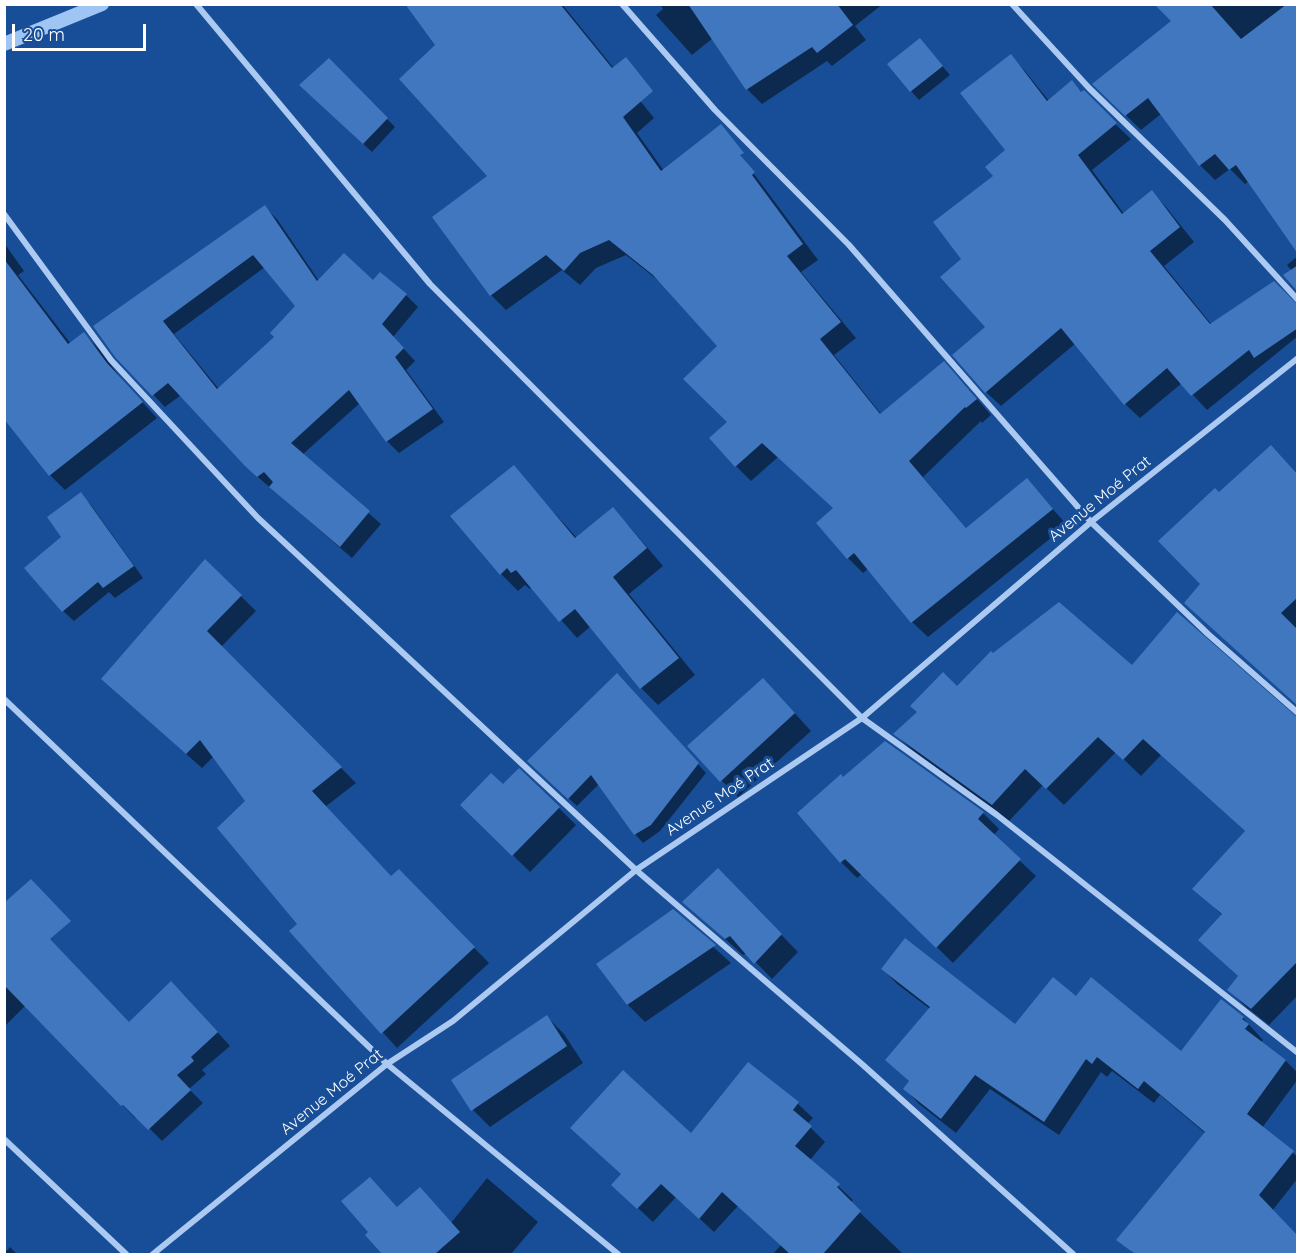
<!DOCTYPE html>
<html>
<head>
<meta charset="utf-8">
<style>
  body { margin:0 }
  #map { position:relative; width:1302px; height:1259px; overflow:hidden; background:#184e97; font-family:Quicksand,sans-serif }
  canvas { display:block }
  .frame { position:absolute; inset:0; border:6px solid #fff; pointer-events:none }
  .scale { position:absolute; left:12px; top:24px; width:134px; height:27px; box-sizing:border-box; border:3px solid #fff; border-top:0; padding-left:8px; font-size:18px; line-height:21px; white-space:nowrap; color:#fff; -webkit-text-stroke:4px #184e97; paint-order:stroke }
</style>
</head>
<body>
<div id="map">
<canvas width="1302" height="1259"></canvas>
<div class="frame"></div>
<div class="scale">20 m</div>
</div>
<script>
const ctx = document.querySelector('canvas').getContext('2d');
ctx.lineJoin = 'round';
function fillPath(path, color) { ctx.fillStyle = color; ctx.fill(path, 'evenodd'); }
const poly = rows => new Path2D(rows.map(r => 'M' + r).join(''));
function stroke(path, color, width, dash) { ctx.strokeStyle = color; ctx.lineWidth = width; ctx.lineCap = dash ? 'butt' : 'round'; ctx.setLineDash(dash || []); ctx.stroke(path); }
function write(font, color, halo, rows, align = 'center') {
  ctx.font = font + ' Quicksand,sans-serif'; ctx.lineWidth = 6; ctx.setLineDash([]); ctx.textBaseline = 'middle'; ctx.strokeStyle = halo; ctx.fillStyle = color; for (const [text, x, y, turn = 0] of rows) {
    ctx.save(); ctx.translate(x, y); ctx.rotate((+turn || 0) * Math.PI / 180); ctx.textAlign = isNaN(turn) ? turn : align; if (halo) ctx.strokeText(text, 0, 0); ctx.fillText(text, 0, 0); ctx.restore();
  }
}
fillPath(poly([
  [407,4,562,4,654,118,637,133,664,171,751,170,818,260,801,272,856,338,834,355,881,414,959,378,991,415,982,423,981,421,923,477,967,529,1027,480,1067,525,928,637,912,622,869,568,863,573,848,558,835,509,778,457,751,481,736,466,719,346,664,285,626,255,596,268,580,285,562,270,506,310,491,295,489,176,437,46],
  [660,4,883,4,855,26,866,40,832,66,827,61,762,104,747,89,713,38,692,55,656,15,663,9],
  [1156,4,1298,4,1249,181,1245,184,1230,169,1215,180,1200,165,1161,114,1141,130,1094,84,1173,22],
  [928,49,950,75,919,100,911,91],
  [1010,56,1025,71,1049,101,1071,82,1131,139,1092,170,1124,214,1152,192,1166,207,1194,242,1164,266,1212,325,1298,306,1298,336,1207,410,1182,383,1140,418,1125,404,1076,343,1001,406,986,392,987,327,963,259,995,177,1008,150],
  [329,60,395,127,372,152,309,93],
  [264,207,277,219,319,281,373,282,406,295,418,307,393,337,415,361,406,370,444,422,399,453,387,441,360,403,302,455,381,524,352,558,259,478,181,395,165,407,116,356],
  [265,267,297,306,276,337,219,389,174,334],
  [4,243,24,271,18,275,71,344,84,334,99,349,122,380,157,418,65,490,50,475,4,416],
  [1298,256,1298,289,1292,271,1287,265],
  [513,467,577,538,612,509,629,526,663,566,629,594,695,675,658,705,641,688,591,626,577,638,532,587,530,589,525,585,518,591,501,574],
  [1298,475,1298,705,1186,603,1202,584,1219,494],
  [80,494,91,505,143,578,115,598,109,592,74,621,63,611,63,538],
  [205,561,256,611,221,647,356,783,325,807,392,878,399,871,489,963,397,1048,291,931,299,924,247,801,214,756,202,768,118,694],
  [1132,667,1298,718,1298,995,1269,1025,1246,1007,1229,990,1239,977,1217,957,1223,916,1194,888,1246,832,1161,755,1141,776,1116,752,1064,805,1043,785,1009,821,912,750,895,734,958,688],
  [626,683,706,773,660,831,643,843,635,834,599,784,577,806,537,769],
  [780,697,811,731,738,797,721,780],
  [885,743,983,813,999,829,993,836,1036,876,953,963,862,874,857,878,841,862,843,779],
  [462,805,559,808,576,825,530,872],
  [735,887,798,952,772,979,747,953,743,955,684,902],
  [673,910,731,963,645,1022,628,1005,598,964],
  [4,946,129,1024,184,995,230,1046,202,1070,206,1074,189,1089,203,1103,162,1141,137,1116,135,1118,26,1005,4,1027],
  [883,969,1015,1026,1076,998,1181,1053,1243,1018,1263,1040,1261,1042,1286,1061,1298,1073,1298,1079,1262,1128,1298,1157,1298,1178,1272,1211,1298,1237,1298,1254,1134,1254,1118,1239,1206,1134,1160,1095,1154,1103,1112,1071,1107,1077,1101,1072,1059,1135,990,1089,956,1133,919,1104,905,1089,910,1082,887,1060,930,1009,897,984],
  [547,1017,564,1034,583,1063,490,1127,473,1110],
  [748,1064,798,1104,813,1118,807,1124,825,1142,810,1160,853,1200,850,1203,903,1254,773,1254,781,1245,738,1206,714,1232,676,1197,653,1222,628,1199,692,1135],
  [487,1178,538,1222,511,1254,384,1254,367,1236,370,1233,370,1179,398,1208,451,1223],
  [10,1247,17,1254,4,1254]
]), '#0007');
stroke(poly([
  [4,44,102,4]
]), '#9ec5f3', 14);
fillPath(poly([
  [405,4,560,4,612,68,626,57,653,91,623,117,661,171,721,124,744,153,740,155,755,172,752,175,803,244,787,256,841,322,820,339,880,414,944,361,977,399,966,408,965,407,909,461,966,528,1027,478,1053,509,911,623,854,553,847,559,816,523,833,508,762,443,735,467,709,438,727,422,683,379,717,346,653,275,609,240,580,253,564,271,546,255,490,296,432,217,487,176,399,79,435,45],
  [688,4,837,4,853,25,817,53,812,47,746,90],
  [1154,4,1210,4,1241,39,1287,4,1298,4,1298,254,1236,165,1229,170,1215,154,1199,166,1148,98,1125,116,1092,84,1171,21],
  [920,38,943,66,910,92,887,64],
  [1011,54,1047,101,1072,80,1081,92,1084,90,1117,123,1078,155,1122,214,1152,190,1180,227,1150,251,1210,324,1274,281,1298,305,1298,328,1254,358,1249,350,1191,396,1167,368,1124,405,1061,328,985,393,952,355,985,327,940,277,961,259,933,222,993,176,985,167,1005,150,960,93],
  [329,58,388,118,363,144,299,85],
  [265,205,317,281,344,253,373,280,380,272,407,294,382,324,404,348,395,357,433,409,386,442,349,390,291,443,370,511,340,547,269,487,273,482,264,472,257,477,245,466,168,383,152,396,115,357,93,326],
  [253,255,295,306,270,333,274,337,217,389,163,321],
  [4,259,68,344,84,332,107,363,143,402,49,476,4,419],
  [1298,265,1298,292,1283,275],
  [1271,445,1298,475,1298,597,1281,613,1298,630,1298,706,1184,603,1200,584,1158,541,1215,488,1219,492],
  [514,465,575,538,613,507,647,548,613,577,679,658,640,689,575,609,559,622,516,570,511,573,507,568,500,575,450,516],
  [81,492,134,566,103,588,98,582,62,612,24,568,61,537,47,517],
  [205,559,242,595,207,631,342,767,312,791,391,876,399,869,475,947,381,1034,289,931,297,924,217,828,245,801,200,740,186,754,101,679],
  [1059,602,1132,665,1177,612,1298,718,1298,961,1251,1009,1227,990,1238,976,1198,940,1222,914,1192,889,1245,831,1143,739,1123,760,1098,737,1046,789,1025,769,992,805,893,734,917,712,910,706,943,672,957,686,991,651,993,653],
  [617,673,699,763,651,825,634,835,591,775,568,799,527,761],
  [763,678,795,713,720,782,687,746],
  [885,741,984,812,978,819,1021,859,936,948,845,859,840,863,797,813,841,774,843,777],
  [519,768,560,807,512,856,460,805,491,773,503,784],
  [718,868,782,934,754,964,730,936,725,939,682,902],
  [31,879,71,921,50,939,129,1022,171,981,218,1032,191,1057,194,1061,177,1075,191,1090,148,1130,123,1105,121,1106,4,985,4,903],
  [673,909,716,945,627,1005,596,964],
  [905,938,1015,1024,1053,977,1076,996,1091,977,1181,1051,1221,999,1244,1017,1242,1019,1249,1024,1245,1029,1286,1060,1247,1114,1294,1151,1259,1195,1298,1236,1298,1254,1135,1254,1116,1240,1205,1132,1144,1081,1138,1089,1097,1057,1092,1064,1086,1059,1044,1122,975,1075,941,1119,903,1089,909,1081,885,1060,930,1007,881,969],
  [547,1015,567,1046,471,1111,451,1080],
  [748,1062,799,1102,793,1110,812,1126,795,1146,840,1184,837,1187,861,1211,823,1254,790,1254,722,1192,699,1219,661,1184,637,1209,611,1185,621,1174,570,1128,623,1070,691,1133],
  [370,1177,397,1207,420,1187,460,1232,435,1254,382,1254,365,1235,368,1232,341,1201]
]), '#4177bf');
stroke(poly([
  [196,4,430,284,862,718,997,815,1298,1053],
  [622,4,715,110,849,245,1091,522,1208,634,1298,713],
  [1012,4,1089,88,1225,220,1298,300],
  [4,214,111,360,258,518,636,870,863,1065,1073,1254],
  [4,699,387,1064,618,1254],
  [4,1139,126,1254],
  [153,1254,387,1064,453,1021,636,870,862,718,1091,522,1298,358]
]), '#accaf1', 6);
write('16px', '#fff', '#184e97', [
  ["Avenue Moé Prat",1100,499,-39],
  ["Avenue Moé Prat",720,797,-34],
  ["Avenue Moé Prat",332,1092,-39]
]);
</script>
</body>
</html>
